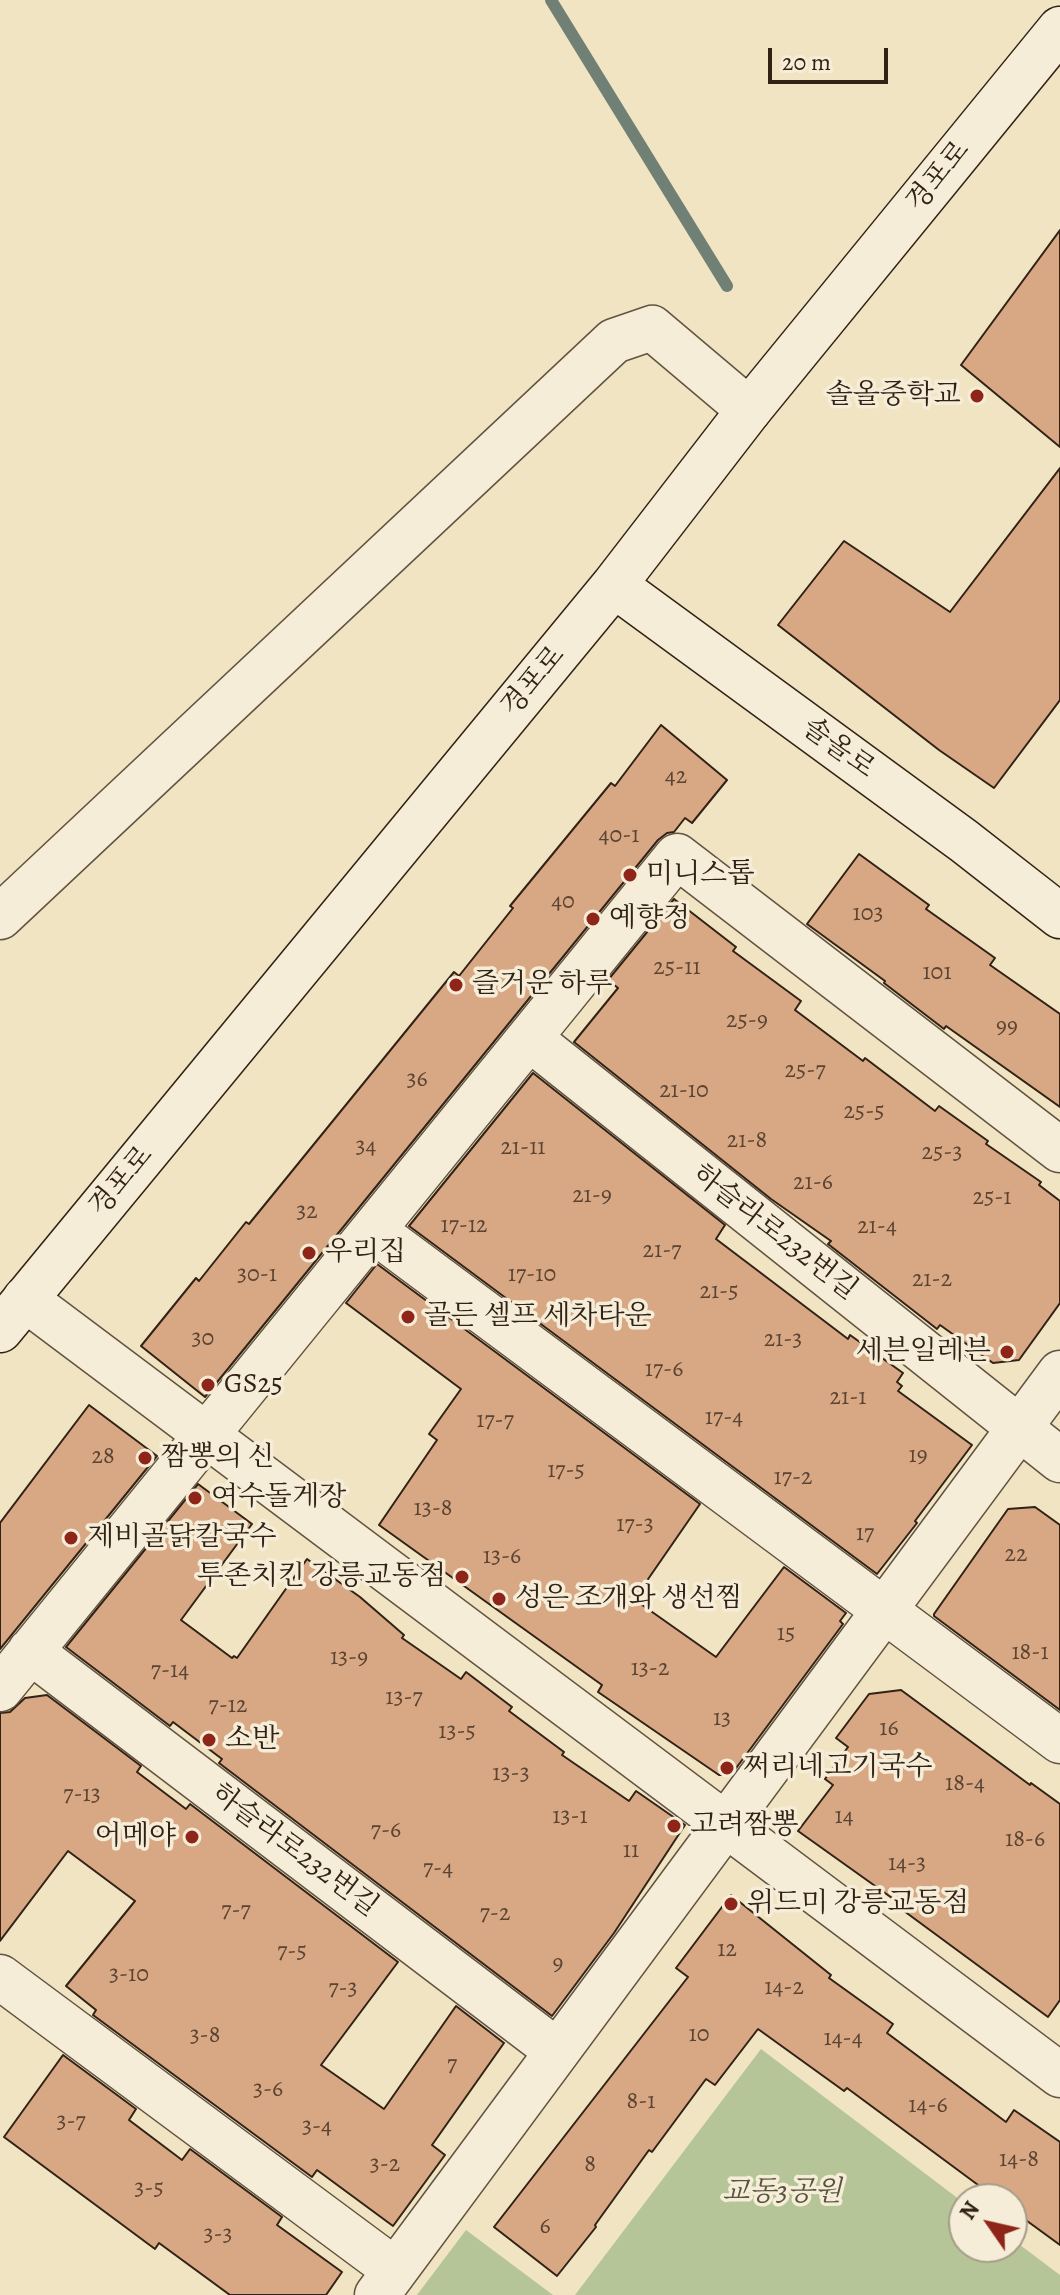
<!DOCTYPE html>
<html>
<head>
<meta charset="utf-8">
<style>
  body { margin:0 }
  #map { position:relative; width:1060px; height:2295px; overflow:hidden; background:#f0e4c2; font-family:Alegreya,serif }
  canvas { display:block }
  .north { position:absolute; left:948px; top:2183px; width:80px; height:80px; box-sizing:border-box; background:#f5edd7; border:2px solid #a79c8a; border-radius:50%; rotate:304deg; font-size:22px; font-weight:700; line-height:32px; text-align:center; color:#322216 }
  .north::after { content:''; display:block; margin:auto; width:28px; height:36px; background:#8f2418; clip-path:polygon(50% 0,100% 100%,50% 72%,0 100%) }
  .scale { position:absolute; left:768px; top:48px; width:120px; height:36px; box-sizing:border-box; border:4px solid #322216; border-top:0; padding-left:10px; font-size:24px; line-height:28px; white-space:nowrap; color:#322216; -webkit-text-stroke:6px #f5edd7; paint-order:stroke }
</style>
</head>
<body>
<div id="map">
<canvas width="1060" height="2295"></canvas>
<div class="north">N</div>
<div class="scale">20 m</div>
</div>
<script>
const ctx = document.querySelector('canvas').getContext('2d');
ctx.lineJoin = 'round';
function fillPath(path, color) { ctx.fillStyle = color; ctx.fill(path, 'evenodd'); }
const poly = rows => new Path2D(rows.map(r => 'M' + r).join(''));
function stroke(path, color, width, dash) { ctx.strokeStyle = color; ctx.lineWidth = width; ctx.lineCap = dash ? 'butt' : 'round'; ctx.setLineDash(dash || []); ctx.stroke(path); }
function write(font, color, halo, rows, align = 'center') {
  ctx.font = font + ' Alegreya,"Noto Serif KR",serif'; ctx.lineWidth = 7; ctx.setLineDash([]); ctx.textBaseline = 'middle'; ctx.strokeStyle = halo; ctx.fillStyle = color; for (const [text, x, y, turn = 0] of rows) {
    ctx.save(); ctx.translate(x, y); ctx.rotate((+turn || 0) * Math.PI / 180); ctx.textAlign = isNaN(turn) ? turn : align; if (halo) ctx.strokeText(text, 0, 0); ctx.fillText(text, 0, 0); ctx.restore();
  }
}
fillPath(poly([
  [761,2049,964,2203,964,2247,1012,2247,1012,2239,1060,2275,1060,2295,575,2295],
  [466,2230,553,2295,417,2295]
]), '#b5c597');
stroke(poly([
  [551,0,727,286]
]), '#708075', 12);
const building = poly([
  [1060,230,1060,447,961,365,1060,230],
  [1060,468,1060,700,994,788,939,750,778,625,844,541,950,612,1060,468],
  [661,725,727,780,692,823,685,818,674,832,667,833,658,840,205,1397,141,1346,196,1278,199,1281,246,1222,249,1224,454,972,459,976,513,908,510,906,611,783,615,786,661,725],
  [859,854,929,905,926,909,995,958,990,965,1060,1014,1060,1107,946,1026,944,1029,884,983,885,981,807,924,859,854],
  [674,899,736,947,733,951,801,1001,795,1010,863,1061,865,1058,935,1111,939,1106,988,1141,986,1144,1041,1182,1039,1185,1060,1201,1060,1303,1019,1360,993,1363,940,1325,937,1329,828,1244,831,1241,771,1199,574,1042,618,988,608,980,674,899],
  [533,1073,725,1225,716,1239,848,1339,850,1335,903,1373,897,1382,902,1386,898,1391,972,1445,915,1521,917,1523,877,1574,409,1226,533,1073],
  [377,1264,700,1504,635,1598,638,1602,716,1657,784,1567,846,1613,840,1621,843,1624,731,1775,719,1775,598,1692,602,1685,379,1525,437,1440,429,1434,461,1389,346,1303,377,1264],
  [89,1405,157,1456,0,1649,0,1523,89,1405],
  [198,1484,252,1524,181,1620,232,1658,234,1656,237,1658,307,1559,360,1597,404,1635,402,1638,461,1679,466,1672,512,1707,509,1711,564,1752,562,1755,629,1801,636,1791,685,1825,614,1933,552,2016,219,1763,222,1759,173,1722,170,1726,66,1647,198,1484],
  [1035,1507,1060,1525,1060,1710,934,1616,934,1614,1008,1509,1035,1507],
  [901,1690,1030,1785,1031,1783,1060,1804,1060,2000,1048,2017,904,1911,906,1908,798,1831,833,1785,825,1779,848,1747,836,1738,869,1694,901,1690],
  [47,1695,141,1766,137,1772,186,1809,190,1804,398,1962,321,2065,384,2109,456,2006,504,2043,432,2145,445,2155,393,2226,317,2170,312,2177,93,2015,96,2010,66,1986,135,1901,68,1851,0,1941,0,1713,10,1712,25,1698,47,1695],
  [731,1895,831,1975,829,1978,893,2024,887,2033,1006,2122,1014,2110,1060,2142,1060,2245,1012,2210,1012,2199,997,2199,847,2088,844,2091,758,2029,715,2085,706,2079,652,2152,649,2150,595,2225,596,2227,557,2276,494,2227,688,1977,676,1968,731,1895],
  [63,2055,136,2109,129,2120,182,2160,190,2149,282,2217,277,2225,342,2272,326,2295,230,2295,159,2243,155,2249,4,2137,63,2055]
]);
fillPath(building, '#d8a885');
stroke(building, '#322216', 2);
const street = poly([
  [0,917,614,341,652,328,749,410],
  [529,1038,1060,1460],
  [373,1230,1060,1741],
  [25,1299,1060,2075],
  [30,1651,557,2051],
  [0,1689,677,856,1060,1150],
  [0,1977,395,2270],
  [377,2295,1060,1373]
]);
const secondary = poly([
  [614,585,964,841,1060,916],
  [0,1330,614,585,749,410,1060,29]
]);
stroke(street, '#625241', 47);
stroke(secondary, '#322216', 47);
stroke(street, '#f5edd7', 44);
stroke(secondary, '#f5edd7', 44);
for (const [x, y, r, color] of [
  [977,396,8,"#8f2418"],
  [630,875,8,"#8f2418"],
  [593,919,8,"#8f2418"],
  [456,985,8,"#8f2418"],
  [309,1253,8,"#8f2418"],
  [408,1317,8,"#8f2418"],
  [1007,1352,8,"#8f2418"],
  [208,1385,8,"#8f2418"],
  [145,1458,8,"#8f2418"],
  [195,1498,8,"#8f2418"],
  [71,1538,8,"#8f2418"],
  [462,1577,8,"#8f2418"],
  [499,1599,8,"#8f2418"],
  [209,1740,8,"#8f2418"],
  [727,1768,8,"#8f2418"],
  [674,1826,8,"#8f2418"],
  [192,1837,8,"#8f2418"],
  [731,1904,8,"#8f2418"]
]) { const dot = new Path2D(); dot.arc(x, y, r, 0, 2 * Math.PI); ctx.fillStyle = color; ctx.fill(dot); stroke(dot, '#f5edd7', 3); }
write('24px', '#5c4432', null, [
  ["42",676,777],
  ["40-1",619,836],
  ["40",563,902],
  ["103",868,914],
  ["25-11",677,968],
  ["101",937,973],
  ["25-9",747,1021],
  ["99",1007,1027],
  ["25-7",805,1071],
  ["36",417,1080],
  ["21-10",684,1091],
  ["25-5",864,1112],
  ["21-8",747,1141],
  ["34",366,1147],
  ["21-11",523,1148],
  ["25-3",942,1153],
  ["21-6",813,1183],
  ["21-9",592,1196],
  ["25-1",992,1198],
  ["32",307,1212],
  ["17-12",464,1226],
  ["21-4",877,1227],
  ["21-7",662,1251],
  ["30-1",257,1275],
  ["17-10",532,1275],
  ["21-2",932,1280],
  ["21-5",719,1292],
  ["30",203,1339],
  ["21-3",783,1340],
  ["17-6",664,1370],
  ["21-1",848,1398],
  ["17-4",724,1418],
  ["17-7",495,1421],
  ["19",918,1456],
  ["28",103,1457],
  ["17-5",566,1471],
  ["17-2",793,1478],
  ["13-8",433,1509],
  ["17-3",635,1525],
  ["17",865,1534],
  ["22",1016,1555],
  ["13-6",502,1557],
  ["15",786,1634],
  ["18-1",1030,1653],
  ["13-9",349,1658],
  ["13-2",650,1669],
  ["7-14",170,1671],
  ["13-7",404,1698],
  ["7-12",228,1706],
  ["13",722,1719],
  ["16",889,1729],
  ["13-5",457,1732],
  ["13-3",511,1774],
  ["18-4",965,1784],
  ["7-13",82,1795],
  ["13-1",570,1817],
  ["14",844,1817],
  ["7-6",386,1831],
  ["18-6",1025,1840],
  ["11",631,1851],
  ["14-3",907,1864],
  ["7-4",438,1869],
  ["7-7",236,1911],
  ["7-2",495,1914],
  ["12",727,1950],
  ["7-5",292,1952],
  ["9",558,1964],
  ["3-10",129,1975],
  ["14-2",784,1988],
  ["7-3",343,1989],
  ["10",699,2035],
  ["3-8",205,2036],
  ["14-4",843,2039],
  ["7",452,2065],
  ["3-6",268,2090],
  ["8-1",641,2102],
  ["14-6",928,2106],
  ["3-7",71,2122],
  ["3-4",317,2127],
  ["14-8",1019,2160],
  ["3-2",385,2165],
  ["8",590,2165],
  ["3-5",149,2189],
  ["6",545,2227],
  ["3-3",218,2235]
]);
write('28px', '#322216', '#f5edd7', [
  ["경포로",939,177,-51],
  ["경포로",534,682,-50],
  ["솔올로",838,749,36],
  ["경포로",122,1182,-50],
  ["하슬라로232번길",774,1233,38],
  ["하슬라로232번길",294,1851,37]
]);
write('28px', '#322216', '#f5edd7', [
  ["솔올중학교",961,396,"right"],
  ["미니스톱",646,875],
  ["예향정",609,919],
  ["즐거운 하루",472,985],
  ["우리집",325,1253],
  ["골든 셀프 세차타운",424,1317],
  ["세븐일레븐",991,1352,"right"],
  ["GS25",224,1385],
  ["짬뽕의 신",161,1458],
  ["여수돌게장",211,1498],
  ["제비골닭칼국수",87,1538],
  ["투존치킨 강릉교동점",446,1577,"right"],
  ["성은 조개와 생선찜",515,1599],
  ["소반",225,1740],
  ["쩌리네고기국수",743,1768],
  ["고려짬뽕",690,1826],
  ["어메야",176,1837,"right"],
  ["위드미 강릉교동점",747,1904]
], 'left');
write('italic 28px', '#59533d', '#f5edd7', [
  ["교동3공원",782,2193]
]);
</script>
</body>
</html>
